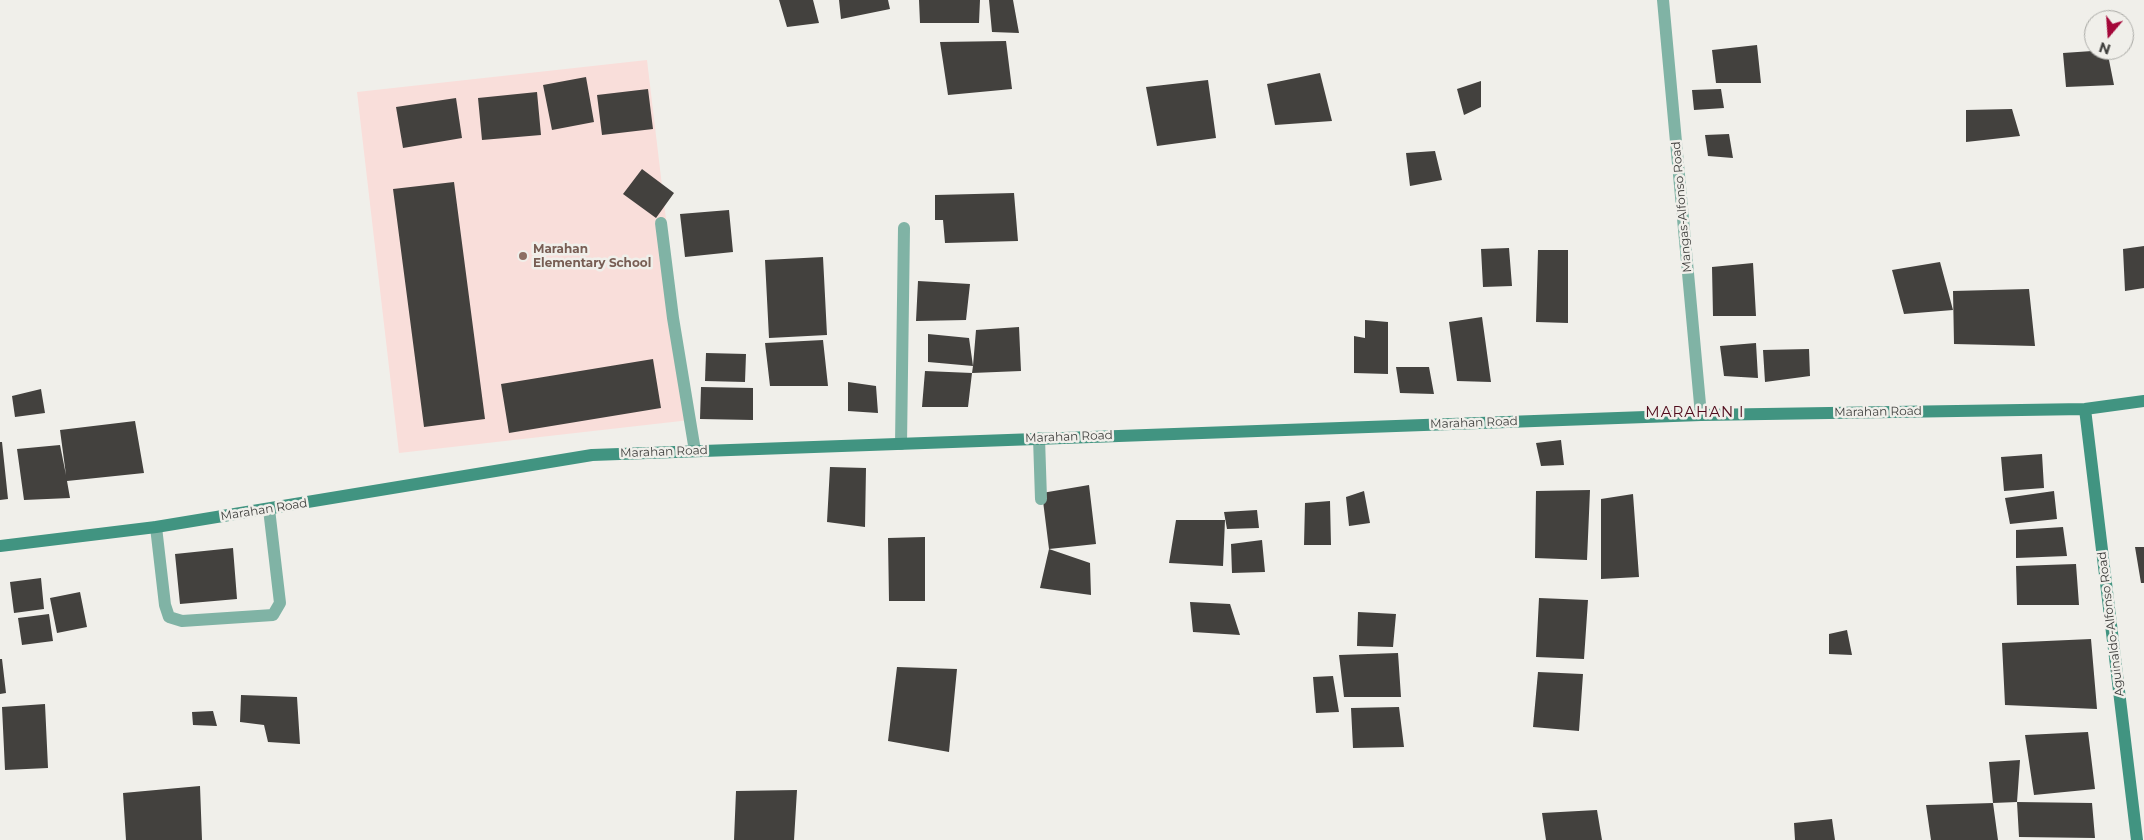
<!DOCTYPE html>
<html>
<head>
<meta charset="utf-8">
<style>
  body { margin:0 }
  #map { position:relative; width:2144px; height:840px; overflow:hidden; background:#f0efea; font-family:Montserrat,sans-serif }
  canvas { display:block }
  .north { position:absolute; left:2084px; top:10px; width:50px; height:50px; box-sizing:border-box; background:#f0efea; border:1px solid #a8a8a4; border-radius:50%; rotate:198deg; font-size:14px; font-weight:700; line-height:20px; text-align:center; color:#3d3d3b }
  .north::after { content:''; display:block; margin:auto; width:18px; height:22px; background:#a40739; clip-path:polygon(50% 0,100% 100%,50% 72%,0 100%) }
</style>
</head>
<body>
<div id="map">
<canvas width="2144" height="840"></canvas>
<div class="north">N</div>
</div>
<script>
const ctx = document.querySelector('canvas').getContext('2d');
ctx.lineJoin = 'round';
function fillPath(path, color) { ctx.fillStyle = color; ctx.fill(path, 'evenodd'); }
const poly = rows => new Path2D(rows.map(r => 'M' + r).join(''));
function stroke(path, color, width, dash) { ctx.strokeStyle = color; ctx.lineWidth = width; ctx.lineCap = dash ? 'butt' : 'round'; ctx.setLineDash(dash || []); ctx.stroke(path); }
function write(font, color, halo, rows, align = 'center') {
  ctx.font = font + ' Montserrat,sans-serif'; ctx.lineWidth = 5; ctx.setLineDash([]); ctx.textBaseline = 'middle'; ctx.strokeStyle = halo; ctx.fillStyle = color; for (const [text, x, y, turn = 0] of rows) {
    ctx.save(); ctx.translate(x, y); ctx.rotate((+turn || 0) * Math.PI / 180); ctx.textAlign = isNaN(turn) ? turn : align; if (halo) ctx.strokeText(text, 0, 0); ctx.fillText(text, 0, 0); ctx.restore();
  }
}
fillPath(poly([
  [647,60,690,420,399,453,357,92]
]), '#f9deda');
fillPath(poly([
  [779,0,813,0,819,23,787,27],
  [839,0,888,0,890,9,841,19],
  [919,0,980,0,979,23,920,23],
  [989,0,1013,0,1019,33,992,32],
  [1006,41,1012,89,948,95,940,42],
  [1757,45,1761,83,1716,83,1712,50],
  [2107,50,2114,85,2066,87,2063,53],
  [1320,73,1332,121,1275,125,1267,84],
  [586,77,594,122,552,130,543,85],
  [1208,80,1216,138,1157,146,1146,87],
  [1481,81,1481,107,1464,115,1457,89],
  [648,89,653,129,602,135,597,95],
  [1721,89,1724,108,1694,110,1692,90],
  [537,92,541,135,482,140,478,98],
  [456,98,462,138,403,148,396,107],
  [2012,109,2020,136,1966,142,1966,110],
  [1729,134,1733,158,1708,156,1705,135],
  [1435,151,1442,180,1410,186,1406,153],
  [642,169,674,193,656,218,623,194],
  [454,182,485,419,424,427,393,189],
  [1014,193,1018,241,945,243,943,220,935,220,935,195],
  [729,210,733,252,685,257,680,214],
  [2144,246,2144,288,2125,291,2123,249],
  [1509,248,1512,286,1483,287,1481,249],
  [1538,250,1568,250,1568,323,1536,322],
  [823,257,827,335,769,338,765,260],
  [1940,262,1953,310,1904,314,1892,270],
  [1753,263,1756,316,1713,316,1712,267],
  [918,281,970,284,966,320,916,321],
  [2029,289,2035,346,1954,344,1953,291],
  [1482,317,1491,382,1457,381,1449,322],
  [1365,320,1388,322,1388,374,1354,373,1354,336,1365,338],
  [1019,327,1021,371,972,373,973,366,928,362,928,334,969,338,973,366,976,330],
  [823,340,828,386,770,386,765,343],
  [1756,343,1758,378,1724,376,1720,346],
  [1809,349,1810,376,1765,382,1763,350],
  [706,353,746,354,745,382,705,381],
  [653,359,661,408,509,433,501,384],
  [1396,367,1429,367,1434,394,1400,393],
  [925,371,972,373,968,407,922,407],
  [848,382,876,386,878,413,848,411],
  [701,387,753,388,753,420,700,419],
  [41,389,45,413,15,417,12,396],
  [135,421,144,473,67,481,70,498,24,500,17,449,60,445,66,475,60,430],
  [1561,440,1564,465,1541,466,1536,443],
  [0,442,2,442,8,499,0,500],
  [2042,454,2044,488,2004,491,2001,457],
  [830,467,866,468,865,527,827,522],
  [1089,485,1096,544,1049,549,1090,563,1091,595,1040,588,1049,549,1042,493],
  [1590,490,1587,560,1535,558,1536,491],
  [1364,491,1370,523,1349,526,1346,497],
  [2054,491,2057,519,2010,524,2005,498],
  [1633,494,1639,577,1601,579,1601,499],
  [1330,501,1331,545,1304,545,1305,503],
  [1257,510,1259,528,1227,529,1224,512],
  [1176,520,1225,520,1223,566,1169,563],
  [2063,527,2067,556,2016,558,2016,530],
  [925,537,925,601,889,601,888,538],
  [1262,540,1265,572,1232,573,1231,544],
  [2135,547,2144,547,2144,583,2141,583],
  [233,548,237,599,180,604,175,554],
  [2076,564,2079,605,2017,605,2016,566],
  [41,578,44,609,14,613,10,582],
  [80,592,87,627,57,633,50,598],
  [1539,598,1588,600,1584,659,1536,657],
  [1190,602,1230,604,1240,635,1193,632],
  [1358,612,1396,614,1393,647,1357,646],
  [49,614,53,641,22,645,18,618],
  [1847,630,1852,655,1829,654,1829,634],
  [2091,639,2097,709,2005,705,2002,643],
  [1398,653,1401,697,1344,697,1339,655],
  [0,659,2,659,6,693,0,694],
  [897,667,957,669,949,752,888,741],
  [1538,672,1583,674,1579,731,1533,727],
  [1333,676,1339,712,1316,713,1313,677],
  [241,695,297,697,300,744,268,742,264,725,240,722],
  [45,704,48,768,5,770,2,707],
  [1399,707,1404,747,1353,748,1351,708],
  [213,711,217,726,193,725,192,712],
  [2088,732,2095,789,2034,795,2025,735],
  [2020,760,2017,802,1993,803,1998,840,1931,840,1926,805,1993,803,1989,762],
  [200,786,202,840,126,840,123,793],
  [797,790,794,840,734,840,736,791],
  [2017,802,2092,803,2095,838,2019,837],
  [1597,810,1602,840,1546,840,1542,813],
  [1832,819,1835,840,1795,840,1794,823]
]), '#43413e');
stroke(poly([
  [661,223,673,318,695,451],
  [1039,438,1041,499],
  [901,444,904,228],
  [156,527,165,605,169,617,182,621,273,615,280,603,269,509]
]), '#80b3a5', 12);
stroke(poly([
  [1663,0,1701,415]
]), '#80b3a5', 12);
stroke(poly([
  [2085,409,2137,840],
  [0,546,156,527,592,455,1701,415,2085,409,2144,401]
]), '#419481', 12);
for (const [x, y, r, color] of [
  [523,256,5,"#8d6e63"]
]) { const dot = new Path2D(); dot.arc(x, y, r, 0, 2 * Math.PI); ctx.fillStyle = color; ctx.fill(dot); stroke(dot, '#f0efea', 2); }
write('12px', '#3d3d3b', '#f0efea', [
  ["Mangas-Alfonso Road",1682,207,-95],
  ["Marahan Road",1878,412,-1],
  ["Marahan Road",1474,423,-2],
  ["Marahan Road",1069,437,-2],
  ["Marahan Road",664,452,-2],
  ["Marahan Road",264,510,-9],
  ["Aguinaldo-Alfonso Road",2111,624,-97]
]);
write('bold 12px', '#785e54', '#f0efea', [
  ["Marahan",533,249],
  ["Elementary School",533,263]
], 'left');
ctx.letterSpacing = '1px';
write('15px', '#510c1c', '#f0efea', [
  ["MARAHAN I",1695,413]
]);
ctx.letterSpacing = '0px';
</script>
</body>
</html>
